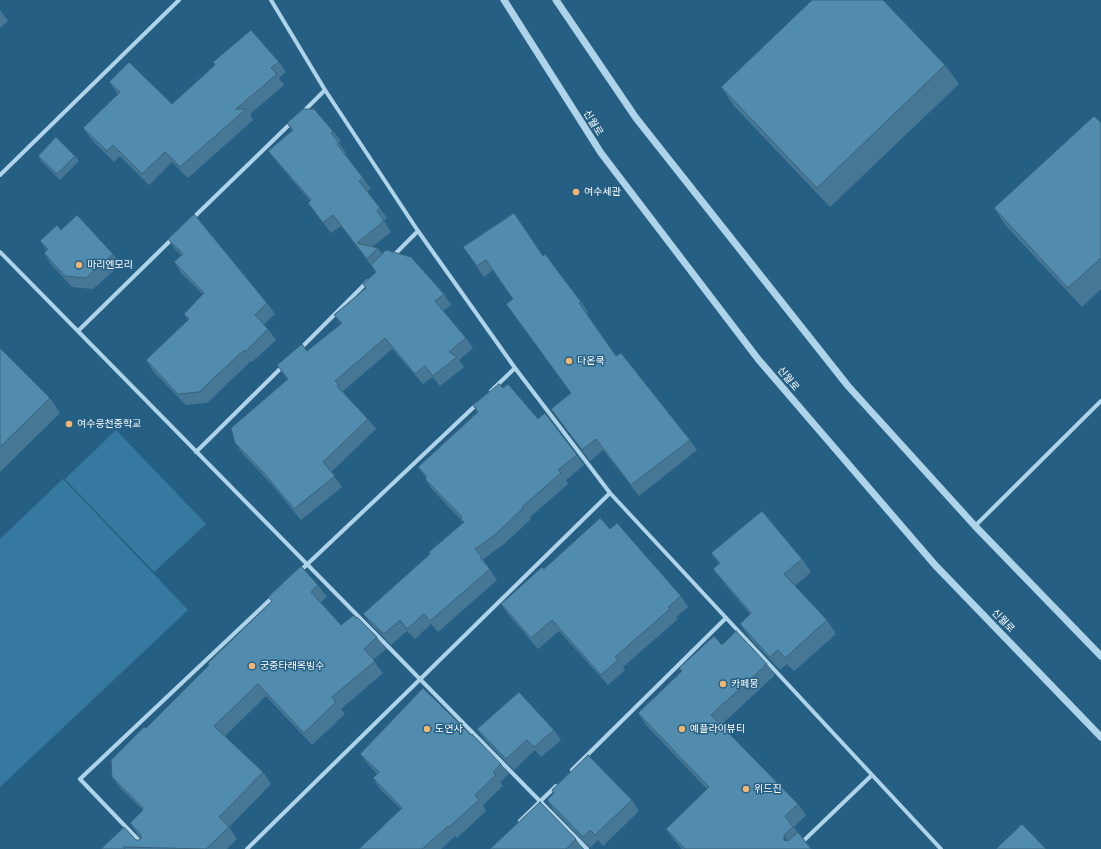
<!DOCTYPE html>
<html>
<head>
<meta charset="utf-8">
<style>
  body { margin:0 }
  canvas { display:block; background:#256084 }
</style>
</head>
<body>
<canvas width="1101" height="849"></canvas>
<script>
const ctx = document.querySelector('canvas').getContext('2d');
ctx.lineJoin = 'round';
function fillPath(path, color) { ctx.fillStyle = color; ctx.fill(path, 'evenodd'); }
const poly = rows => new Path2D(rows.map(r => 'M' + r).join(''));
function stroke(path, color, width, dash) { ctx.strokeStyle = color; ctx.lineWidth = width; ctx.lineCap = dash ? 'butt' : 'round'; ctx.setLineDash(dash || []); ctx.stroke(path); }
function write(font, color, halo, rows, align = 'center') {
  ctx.font = font + ' Rubik,"Noto Sans KR",sans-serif'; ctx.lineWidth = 3; ctx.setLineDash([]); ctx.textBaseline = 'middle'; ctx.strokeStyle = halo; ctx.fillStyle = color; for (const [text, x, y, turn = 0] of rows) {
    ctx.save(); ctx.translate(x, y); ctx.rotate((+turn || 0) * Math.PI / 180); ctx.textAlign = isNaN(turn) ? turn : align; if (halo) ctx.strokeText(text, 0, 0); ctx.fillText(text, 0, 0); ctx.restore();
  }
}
fillPath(poly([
  [116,430,206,524,154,572,65,479],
  [63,479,188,610,0,787,0,539]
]), '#3679a0');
stroke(poly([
  [271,0,325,90,418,231,515,368,610,493,941,849],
  [303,112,325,90],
  [0,175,179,0],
  [192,219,292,122],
  [0,252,587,849],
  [394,255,418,231],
  [78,331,173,238],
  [299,350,368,281],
  [491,391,515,368],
  [196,452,283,366],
  [975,526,1101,401],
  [299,572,477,404],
  [572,770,726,618],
  [520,821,556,786],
  [147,849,80,779,274,596],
  [247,849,610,493],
  [795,849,872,775]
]), '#afd3e8', 4);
stroke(poly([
  [504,0,601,153,758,359,935,565,1101,737],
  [556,0,636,118,848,386,975,526,1101,656]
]), '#afd3e8', 7);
fillPath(poly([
  [0,10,8,21,0,28],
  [213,62,279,62,286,72,279,78,284,85,250,114,253,120,188,178,172,162,149,185,120,156,114,162,91,139,83,128,118,94,109,82,172,104,215,66],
  [945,65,959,84,830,207,734,106,721,87],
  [287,123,333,131,341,141,339,143,346,153,345,154,371,189,367,191,387,218,384,221,391,232,372,247,378,248,382,254,444,294,451,305,443,311,466,338,473,348,459,360,464,367,440,386,433,377,423,384,392,349,343,391,346,396,368,419,376,429,331,472,342,487,301,520,272,485,243,454,235,443,287,380,277,365,307,351,341,324,334,315,366,288,363,284,376,272,341,226,331,233,308,203,310,201,276,161,268,151,292,131],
  [1101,123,1101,289,1082,307,1007,227,994,208],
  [38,156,75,156,79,161,60,180,41,161],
  [61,230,113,254,120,265,93,289,72,287,51,264,44,253,47,251,40,241],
  [168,239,267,303,275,314,264,324,268,329,276,340,252,362,251,361,207,403,186,405,153,371,146,360,188,320,184,314,203,295,181,273,174,262,181,255,175,249],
  [463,247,543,256,581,302,588,312,586,314,616,356,690,440,697,450,639,496,603,450,590,461,551,409,571,393,513,299,493,270,484,277],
  [0,348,50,398,60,413,0,472],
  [503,388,577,455,584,465,566,480,568,484,530,517,531,519,504,544,483,559,497,580,438,632,431,624,415,639,407,631,391,645,371,624,363,614,430,554,463,523,461,520,432,489,425,479,426,478,418,467,477,412,473,405],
  [610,529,681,596,688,607,676,617,678,619,623,667,625,670,608,685,559,631,538,649,508,614,501,604,544,569],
  [711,553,802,559,811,572,795,586,827,620,836,634,794,671,787,664,780,670,749,637,740,624,750,614,723,582,713,569,719,564],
  [318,585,327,597,321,602,341,625,356,618,377,637,386,649,373,660,383,673,341,709,345,714,312,745,266,696,225,736,263,772,271,784,229,827,237,839,227,849,101,849,136,840,139,840,141,839,141,838,138,835,130,823,143,810,121,789,112,777,146,728,209,665,208,663,272,602,268,597],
  [722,645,767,664,775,675,721,725,798,804,806,815,794,827,797,832,812,849,682,849,674,840,666,829,707,789,646,725,638,713,682,671,679,668],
  [477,729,554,730,561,740,541,757,535,750,514,770,485,740],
  [360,754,501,764,509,774,500,782,503,786,483,805,486,811,457,838,455,836,441,849,359,849,401,809,380,789,373,778,377,774,368,764],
  [552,790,632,800,639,811,603,846,598,840,590,848,554,811,547,800,554,793],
  [576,839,583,849,490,849]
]), '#467896');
fillPath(poly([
  [784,835,792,847,784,840]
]), '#39627a');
const building = poly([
  [812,0,883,0,945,65,817,188,721,87,812,0],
  [251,30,279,62,271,68,277,74,236,109,246,109,180,167,165,152,142,174,113,145,107,151,83,128,120,92,109,82,129,62,172,104,215,65,213,62,251,30],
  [303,109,314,109,333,131,331,133,339,143,337,144,363,178,359,181,380,208,377,211,384,221,357,243,378,248,367,259,333,215,323,223,308,203,311,200,268,151,293,130,287,123,303,109],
  [1094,116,1101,123,1101,258,1068,288,994,208,1094,116],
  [56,137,75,156,57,174,38,156,56,137],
  [514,213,543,256,545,254,581,302,579,303,616,356,621,353,690,440,631,485,596,439,582,450,551,409,571,393,506,304,513,299,486,260,477,266,463,247,514,213],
  [194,214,267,303,255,315,268,329,245,352,244,350,199,392,178,394,146,360,189,319,184,314,204,293,174,262,183,254,168,239,194,214],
  [77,215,113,254,86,278,65,276,44,253,48,249,40,241,57,225,61,230,77,215],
  [386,250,411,257,444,294,435,301,466,338,449,352,457,357,433,376,425,366,415,374,385,338,335,381,339,385,337,386,368,419,323,462,335,476,294,509,265,474,235,443,231,428,288,379,277,365,302,344,307,351,342,323,334,315,366,288,363,284,376,272,371,265,386,250],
  [0,348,50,398,0,447,0,348],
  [499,384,503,388,508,384,538,419,545,413,577,455,558,470,561,473,522,507,523,508,496,534,475,549,482,557,480,558,490,569,430,621,424,614,407,629,400,620,384,634,363,614,430,554,429,552,464,522,460,518,462,517,425,479,427,477,418,467,478,412,473,405,499,384],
  [762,511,802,559,784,574,827,620,785,658,778,650,770,657,740,624,751,613,713,569,720,563,711,553,762,511],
  [600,518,610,529,617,523,681,596,668,607,670,609,615,657,618,660,601,675,552,620,531,638,501,604,542,567,544,569,600,518],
  [301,566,318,585,311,592,341,625,354,615,356,618,357,617,377,637,364,649,375,661,332,697,336,702,304,733,258,684,214,726,263,772,219,817,229,827,206,849,123,847,125,849,101,849,124,827,136,840,139,840,141,839,141,835,130,823,143,810,142,809,143,808,112,777,111,760,144,727,146,728,209,665,208,663,272,601,268,597,301,566],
  [736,631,767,664,711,715,798,804,785,816,793,827,784,835,784,840,786,841,789,840,798,832,811,849,685,849,666,829,709,787,638,713,682,671,679,668,714,636,722,645,736,631],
  [423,688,471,735,472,734,501,764,493,772,496,775,475,795,479,800,449,827,448,826,422,849,359,849,402,808,373,778,379,772,360,754,423,688],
  [519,692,554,730,534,747,527,740,506,759,477,729,519,692],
  [588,755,632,800,595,835,590,830,583,837,547,800,554,793,552,790,588,755],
  [540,802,576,839,566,849,490,849,540,802],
  [1022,824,1046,849,996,849,1022,824]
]);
fillPath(building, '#518cae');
stroke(building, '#39627a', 1);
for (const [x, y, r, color] of [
  [576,192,4,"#f1b673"],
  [79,265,4,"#f1b673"],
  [569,361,4,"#f1b673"],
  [69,424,4,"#f1b673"],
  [252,666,4,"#f1b673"],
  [723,684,4,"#f1b673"],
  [427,729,4,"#f1b673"],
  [682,729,4,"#f1b673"],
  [746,789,4,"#f1b673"]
]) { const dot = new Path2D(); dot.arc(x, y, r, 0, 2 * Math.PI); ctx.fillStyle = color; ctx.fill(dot); stroke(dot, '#256084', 1.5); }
write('10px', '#fff', '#256084', [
  ["신월로",593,123,58],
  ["신월로",788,379,50],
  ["신월로",1003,621,46]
]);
write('10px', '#fff', '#256084', [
  ["여수세관",584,192],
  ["마리엔모리",87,265],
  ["다온쿡",577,361],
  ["여수웅천중학교",77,424],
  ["궁중타래옥빙수",260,666],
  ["카페몽",731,684],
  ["도연사",435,729],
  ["예플라이뷰티",690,729],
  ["위드진",754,789]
], 'left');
</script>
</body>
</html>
